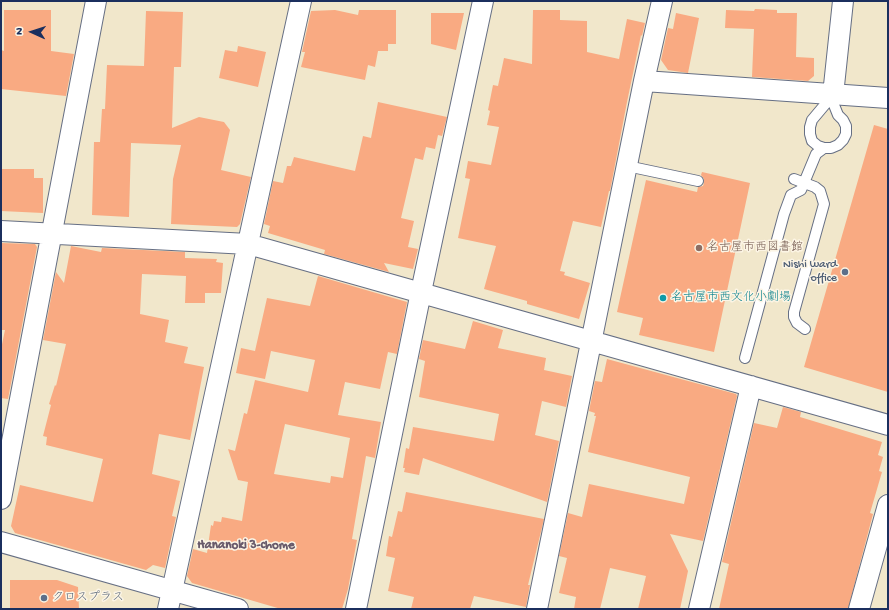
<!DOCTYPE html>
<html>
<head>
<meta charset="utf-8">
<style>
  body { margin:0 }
  #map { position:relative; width:889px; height:610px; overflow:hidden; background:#f1e7cb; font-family:"Gochi Hand",sans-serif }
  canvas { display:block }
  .frame { position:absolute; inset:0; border:2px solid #1b2f5e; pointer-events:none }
  .north { position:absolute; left:12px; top:12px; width:40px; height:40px; -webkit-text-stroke:3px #fcf5e5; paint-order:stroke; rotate:273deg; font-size:11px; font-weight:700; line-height:16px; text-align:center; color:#1b2f5e }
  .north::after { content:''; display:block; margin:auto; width:14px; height:18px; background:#1b2f5e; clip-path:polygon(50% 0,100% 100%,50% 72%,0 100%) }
</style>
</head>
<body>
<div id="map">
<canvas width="889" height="610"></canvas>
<div class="frame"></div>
<div class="north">N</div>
</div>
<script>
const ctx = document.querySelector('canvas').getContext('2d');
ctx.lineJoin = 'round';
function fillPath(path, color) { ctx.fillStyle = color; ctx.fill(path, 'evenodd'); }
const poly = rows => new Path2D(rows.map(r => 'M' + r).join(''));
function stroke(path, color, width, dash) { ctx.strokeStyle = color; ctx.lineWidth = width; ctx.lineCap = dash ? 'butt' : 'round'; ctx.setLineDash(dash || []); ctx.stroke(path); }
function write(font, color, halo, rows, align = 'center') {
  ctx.font = font + ' "Gochi Hand","Klee One",sans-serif'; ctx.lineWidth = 3; ctx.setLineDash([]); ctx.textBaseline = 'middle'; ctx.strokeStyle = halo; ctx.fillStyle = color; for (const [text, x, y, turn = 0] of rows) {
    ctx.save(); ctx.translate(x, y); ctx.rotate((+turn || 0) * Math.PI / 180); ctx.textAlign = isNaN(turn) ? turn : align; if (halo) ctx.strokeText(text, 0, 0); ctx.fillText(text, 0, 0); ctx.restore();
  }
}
fillPath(poly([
  [755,9,777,10,777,13,797,13,796,57,814,58,814,76,808,81,752,77,754,29,725,28,726,10,754,11],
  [4,10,51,10,51,51,74,54,66,96,1,89,1,50,4,51],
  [335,10,358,15,359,10,396,10,396,44,388,44,388,51,378,51,375,67,368,65,365,80,301,67,305,52,302,52,311,11],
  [533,10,560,10,560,20,587,21,587,52,619,59,627,19,645,23,642,36,641,35,627,102,610,191,609,191,601,227,573,221,560,271,565,272,564,275,590,283,579,319,527,304,527,301,484,289,496,246,458,238,470,179,465,178,468,161,491,165,499,127,487,125,490,111,488,110,493,85,498,86,504,58,532,64],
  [146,11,183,12,181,67,174,67,172,128,199,117,224,122,230,130,221,170,251,177,240,224,237,227,171,224,173,179,181,145,131,143,129,217,92,215,94,142,100,142,102,109,105,109,107,65,144,66],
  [431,13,464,13,456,50,431,44],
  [676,13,699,18,688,73,668,70,661,60,668,28,673,29],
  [238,46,266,52,258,87,219,78,225,50,237,52],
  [378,102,447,117,442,136,438,135,435,149,426,147,423,160,415,158,401,218,414,221,408,247,418,249,413,269,384,263,389,272,324,254,325,250,268,233,270,226,264,224,273,181,283,183,287,166,291,166,294,157,355,171,363,136,371,138],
  [874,125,888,129,888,392,804,367],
  [1,169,34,169,34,178,43,178,43,213,1,211],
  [702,172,750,183,714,352,639,335,643,318,617,312,646,180,697,192,698,187,703,186,704,183,704,179,701,175],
  [1,243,35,244,37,247,8,399,1,398,1,349,5,330,1,330],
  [71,246,101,252,102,248,185,252,185,258,217,259,216,262,223,263,221,293,205,293,205,303,185,303,186,276,142,274,140,314,169,320,165,342,188,347,184,363,204,367,190,440,159,434,152,474,180,481,172,516,176,517,165,568,153,565,146,570,15,533,11,526,20,485,93,502,103,459,46,445,47,437,43,436,51,405,49,404,55,385,56,386,66,344,43,340,56,272,64,283],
  [318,276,407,302,397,354,388,352,380,389,345,382,338,415,381,422,375,458,366,456,352,539,357,540,348,589,342,609,281,609,192,583,187,576,193,549,207,553,211,525,213,526,214,521,221,522,222,517,242,521,248,482,238,480,228,449,235,451,244,413,247,414,255,380,308,392,315,360,271,351,265,379,236,373,241,348,255,351,267,298,310,306],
  [285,424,350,438,343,478,331,476,330,483,274,474],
  [473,321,503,330,498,348,546,358,544,370,572,376,566,407,542,401,535,435,559,441,547,502,423,458,419,475,404,472,405,468,403,468,406,448,409,449,413,427,494,441,499,414,419,397,425,361,419,359,423,340,465,349],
  [607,359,736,394,737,396,703,541,670,534,688,571,680,609,638,609,646,576,610,568,600,609,574,609,576,597,559,593,567,558,559,556,568,513,582,517,589,484,684,504,690,477,588,452,596,416,594,416,595,413,589,411,595,381,602,382],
  [783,407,801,412,800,417,882,442,878,455,883,457,879,471,882,472,870,513,873,514,848,609,719,609,729,564,722,562,754,423,777,428],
  [406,492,544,519,528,585,530,585,526,607,474,596,470,609,411,609,414,597,388,591,395,558,386,556,389,536,392,537,398,511,402,512],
  [10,580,57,580,78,587,79,609,10,609]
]), '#f9aa82');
const service = poly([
  [833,95,834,105,838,115,843,120,846,126,846,134,843,140,838,145,831,148,824,148,818,146,812,141,810,134,810,127,812,120,833,95],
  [627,166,698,181],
  [794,179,815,187,820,191,824,204,794,312,794,317,797,323,805,329],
  [745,358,784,214,791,195,801,190,816,154,824,148]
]);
const minor = poly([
  [644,81,888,98],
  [833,95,843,1],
  [1,231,248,244,888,425],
  [1,499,96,1],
  [1,542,238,609],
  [168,609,301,1],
  [356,609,421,292,483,1],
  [537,609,644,81,662,1],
  [699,609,751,386],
  [859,609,888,505]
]);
stroke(service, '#666f84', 12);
stroke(minor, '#666f84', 22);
stroke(service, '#fff', 10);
stroke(minor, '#fff', 20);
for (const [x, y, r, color] of [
  [699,248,4,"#8d6e63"],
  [845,272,4,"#5c6f8a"],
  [663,298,4,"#0f9aa8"],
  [44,598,4,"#5c6f8a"]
]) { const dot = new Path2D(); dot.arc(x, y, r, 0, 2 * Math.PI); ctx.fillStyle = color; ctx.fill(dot); stroke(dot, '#fcf5e5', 1.5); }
write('12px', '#785e54', '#fcf5e5', [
  ["名古屋市西図書館",707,248]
], 'left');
write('12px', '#4e5e75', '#fcf5e5', [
  ["Nishi ward",837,265],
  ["office",837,279],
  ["クロスプラス",52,598,"left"]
], 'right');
write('12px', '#0d838f', '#fcf5e5', [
  ["名古屋市西文化小劇場",671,298]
], 'left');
write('bold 13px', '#695a6b', '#fcf5e5', [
  ["Hananoki 3-chome",246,546]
]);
</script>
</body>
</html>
